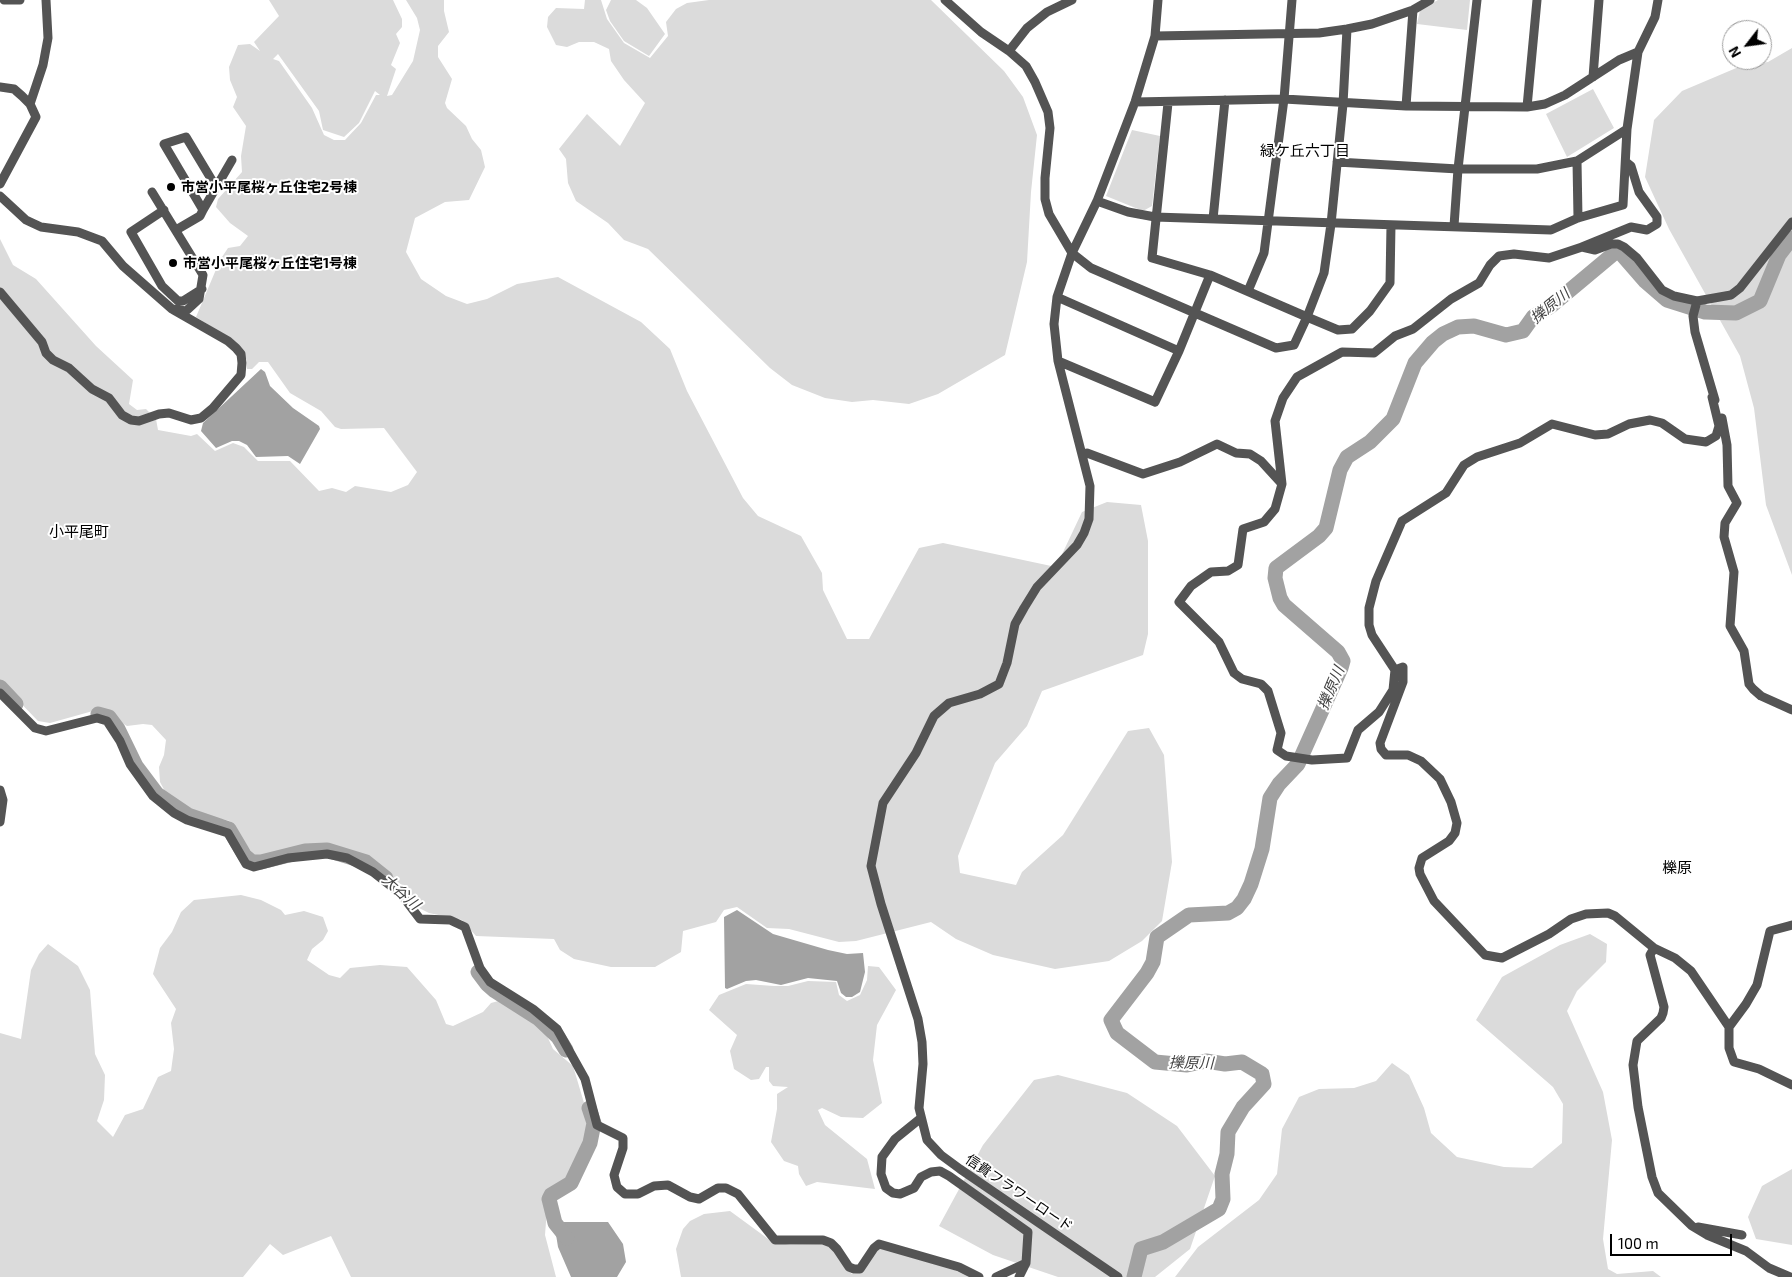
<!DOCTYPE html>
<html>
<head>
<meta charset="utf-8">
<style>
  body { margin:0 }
  #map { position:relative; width:1792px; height:1277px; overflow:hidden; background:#fff; font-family:"Exo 2",sans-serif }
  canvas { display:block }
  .north { position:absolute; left:1722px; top:20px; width:50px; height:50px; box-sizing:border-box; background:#fff; border:1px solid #999; border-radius:50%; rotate:240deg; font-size:14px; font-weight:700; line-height:20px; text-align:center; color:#000 }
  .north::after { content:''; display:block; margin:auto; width:18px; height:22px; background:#000; clip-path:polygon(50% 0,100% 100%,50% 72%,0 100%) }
  .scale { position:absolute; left:1610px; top:1234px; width:122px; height:22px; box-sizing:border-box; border:2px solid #000; border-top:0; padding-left:6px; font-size:15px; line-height:18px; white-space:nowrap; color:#000; -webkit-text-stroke:4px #fff; paint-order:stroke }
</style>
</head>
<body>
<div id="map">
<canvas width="1792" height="1277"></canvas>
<div class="north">N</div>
<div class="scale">100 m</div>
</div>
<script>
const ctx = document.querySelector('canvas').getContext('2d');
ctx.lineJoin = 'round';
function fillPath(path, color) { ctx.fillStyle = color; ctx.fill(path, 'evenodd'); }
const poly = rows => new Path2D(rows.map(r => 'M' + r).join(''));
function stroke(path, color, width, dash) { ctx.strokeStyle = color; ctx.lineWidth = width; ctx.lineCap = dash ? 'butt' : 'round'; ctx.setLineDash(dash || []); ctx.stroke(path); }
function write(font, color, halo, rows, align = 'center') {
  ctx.font = font + ' "Exo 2","Noto Sans JP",sans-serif'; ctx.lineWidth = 4; ctx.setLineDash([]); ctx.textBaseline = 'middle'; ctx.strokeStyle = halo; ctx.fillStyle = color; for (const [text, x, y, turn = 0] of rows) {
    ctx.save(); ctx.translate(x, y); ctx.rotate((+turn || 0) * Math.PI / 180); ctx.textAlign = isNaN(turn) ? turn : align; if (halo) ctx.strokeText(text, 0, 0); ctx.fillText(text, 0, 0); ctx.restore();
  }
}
fillPath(poly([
  [269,0,393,0,402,19,402,27,396,34,400,43,391,65,396,69,387,96,392,95,413,61,420,30,417,18,406,0,444,0,444,11,449,32,438,46,438,57,452,79,445,103,447,108,466,126,472,139,481,150,485,167,469,200,445,202,415,218,406,252,421,279,446,296,467,304,487,299,517,284,558,277,641,322,670,349,687,391,743,498,758,516,801,536,822,573,823,590,847,639,869,639,919,548,943,543,1056,567,1082,512,1107,502,1141,505,1148,541,1148,634,1143,655,1042,691,1027,726,995,763,958,856,960,873,1016,885,1022,872,1063,835,1128,731,1149,728,1164,755,1172,862,1162,921,1142,941,1109,961,1055,969,993,955,956,939,931,922,856,941,839,942,789,929,767,928,737,907,724,910,716,922,683,931,681,952,655,967,611,967,574,959,560,950,554,939,476,936,462,920,429,913,417,907,408,889,353,852,322,844,289,849,255,857,230,821,187,811,169,799,160,782,159,767,164,755,166,740,152,725,143,724,127,726,100,709,50,723,38,721,6,688,0,680,0,239,13,265,36,279,96,346,133,380,129,404,137,410,146,409,156,419,158,430,191,436,197,434,215,451,233,443,244,447,258,461,290,461,319,491,332,488,346,492,355,486,391,492,408,485,417,472,384,428,341,429,335,427,321,411,290,393,268,362,259,362,252,369,247,369,247,360,236,342,196,317,220,260,228,248,240,246,248,236,230,223,216,207,218,199,242,172,241,156,246,126,233,107,237,97,230,80,229,67,238,45,250,44,260,51,254,42,279,16],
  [278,54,319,111,323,130,344,137,359,123,375,91,380,95,376,95,361,123,345,140,334,140,324,135,312,108,279,61,273,59],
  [585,0,601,0,607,19,624,43,650,58,668,36,666,22,676,9,687,3,709,0,931,0,1004,71,1023,97,1037,135,1031,192,1027,262,1005,355,938,394,909,404,873,400,852,402,825,398,792,385,770,368,648,249,624,240,608,223,576,201,568,183,566,159,559,149,587,114,620,146,645,103,624,80,611,61,609,49,594,42,579,42,567,47,556,45,547,27,548,17,556,8,584,9],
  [611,0,636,0,647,8,665,34,649,56,624,41,610,21,606,10],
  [1438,0,1470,0,1467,30,1417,24,1420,10],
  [1792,48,1792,575,1766,505,1754,408,1740,356,1669,229,1645,177,1654,120,1682,91,1741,66,1768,62],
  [1593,89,1614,128,1567,157,1546,114],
  [1132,130,1160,136,1152,206,1143,211,1106,196],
  [241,895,261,900,281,910,285,915,304,911,323,917,328,931,323,940,312,949,307,960,329,975,340,978,350,968,380,965,407,967,436,1000,446,1024,453,1026,483,1012,491,1003,502,1000,543,1027,553,1049,573,1066,590,1123,589,1138,571,1179,548,1196,545,1235,556,1277,351,1277,331,1236,283,1255,270,1244,243,1277,0,1277,0,1033,21,1039,31,970,39,954,48,944,78,966,90,990,95,1054,105,1075,104,1100,97,1121,113,1137,125,1115,143,1109,158,1077,171,1071,174,1049,171,1023,176,1009,153,974,160,948,172,932,181,912,194,900],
  [1590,934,1607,944,1606,962,1577,991,1567,1011,1603,1092,1612,1140,1603,1239,1608,1269,1617,1274,1653,1271,1661,1277,1175,1277,1198,1247,1259,1200,1277,1174,1282,1129,1299,1097,1319,1089,1354,1088,1376,1081,1392,1063,1409,1075,1424,1108,1431,1133,1457,1157,1504,1167,1532,1168,1562,1143,1563,1104,1553,1087,1476,1020,1502,977,1560,945],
  [868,966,879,967,896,990,877,1025,873,1060,882,1103,863,1118,841,1117,822,1108,818,1110,825,1125,867,1159,875,1189,817,1182,806,1186,799,1174,798,1166,784,1161,771,1142,777,1109,777,1094,788,1087,773,1086,769,1081,769,1067,766,1067,759,1079,751,1080,734,1069,730,1051,737,1035,709,1010,719,995,746,984,774,986,788,986,808,981,836,982,839,995,847,1001,860,995,867,980],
  [1058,1075,1127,1093,1177,1126,1215,1176,1190,1249,1155,1277,1058,1277,993,1255,939,1226,983,1145,1034,1080],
  [1792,1169,1792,1245,1756,1239,1748,1217,1762,1186],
  [730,1211,771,1241,790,1245,825,1244,835,1250,846,1269,852,1274,863,1272,875,1250,883,1246,946,1266,969,1277,681,1277,676,1249,683,1229,690,1221,704,1214]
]), '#dbdbdb');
fillPath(poly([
  [261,369,265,372,270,386,293,408,319,426,320,429,300,464,288,456,256,457,247,445,239,441,232,441,216,448,201,431,203,423],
  [737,910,773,934,828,950,847,954,863,953,865,972,860,992,852,997,846,997,841,993,837,981,808,978,781,985,756,980,746,981,727,989,725,988,724,917],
  [554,1222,608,1222,623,1244,626,1262,617,1277,571,1277,558,1247]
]), '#a2a2a2');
stroke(poly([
  [0,687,16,704],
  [98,714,109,717,118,729,136,766,157,794,188,815,229,829,245,856,252,862,261,862,305,851,327,850,366,862,386,878],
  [478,972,487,984,495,991,539,1019,558,1037,566,1050],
  [567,1238,555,1223,549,1199,551,1195,571,1183,590,1143,594,1123,589,1108],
  [1134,1277,1141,1249,1163,1242,1219,1209,1223,1199,1222,1174,1227,1154,1228,1132,1243,1107,1264,1084,1262,1074,1242,1062,1225,1064,1206,1061,1187,1065,1155,1062,1117,1033,1111,1020,1147,973,1153,962,1157,937,1189,915,1228,913,1237,908,1244,899,1251,884,1262,849,1270,798,1279,784,1298,764,1341,668,1343,661,1338,652,1284,605,1280,598,1275,578,1276,568,1319,536,1326,528,1340,470,1347,457,1370,442,1393,419,1415,363,1433,342,1443,334,1458,327,1474,326,1506,335,1523,331,1533,317,1551,306,1618,250,1645,281,1667,300,1705,312,1736,313,1760,301,1779,255,1792,238]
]), '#a2a2a2', 15);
stroke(poly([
  [4,0,20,0],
  [945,0,981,32,1009,51,1026,66,1035,82,1048,112,1050,128,1045,178,1045,199,1049,214,1072,253,1091,268,1276,348,1294,345,1307,317,1338,330,1352,329,1370,311,1390,283,1391,225],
  [1155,36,1319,33,1347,29,1372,24,1413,10,1430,0],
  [1009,51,1027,28,1047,12,1072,0],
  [1593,77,1599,0],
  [0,87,14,89,22,96,30,104,36,117,0,184],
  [1135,102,1284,99,1406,106,1527,107,1545,104,1565,95,1619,60,1638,52],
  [1168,103,1152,258,1210,275,1307,317,1324,273,1331,224,1343,104,1347,29],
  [30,104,43,65,48,38,46,0],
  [1406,106,1413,10],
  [1527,107,1537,0],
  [1577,161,1578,218],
  [1337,162,1458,169,1537,169,1577,161,1627,129],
  [0,196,26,220,41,227,78,232,102,241,123,266,172,309,186,311,199,299,203,275,152,192],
  [1097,201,1128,212,1155,217,1551,230,1578,218,1623,205,1627,129,1638,52,1655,17,1658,0],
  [164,210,131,232,162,286,178,301,183,301,202,289],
  [203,210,232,160],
  [1213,219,1225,100],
  [1792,222,1740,288,1731,295,1697,301,1674,296,1662,290,1637,258,1624,247,1618,244,1611,244,1595,250,1582,247,1549,258,1514,254,1499,256,1490,265,1479,283,1451,299,1413,329,1395,336,1374,353,1342,352,1297,377,1283,398,1275,421,1282,484,1275,509,1264,522,1243,529,1238,565,1228,571,1211,572,1191,586,1179,602,1219,642,1234,673,1242,679,1261,684,1268,691,1281,733,1277,750,1286,756,1312,760,1347,758,1358,730,1379,712,1393,690,1395,670,1403,667,1403,682,1380,743,1381,749,1386,755,1408,755,1421,761,1440,779,1451,802,1457,823,1455,833,1449,841,1422,858,1419,868,1420,874,1434,901,1485,955,1502,958,1549,934,1571,919,1586,914,1608,913,1615,916,1654,948,1675,958,1691,971,1729,1027,1729,1048,1734,1062,1759,1069,1792,1085],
  [1454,226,1458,169,1477,0],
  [176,230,200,216,203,210,164,144,186,137,216,187],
  [1582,247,1631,227,1647,230,1657,224,1657,217,1639,192,1631,166,1626,162],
  [1248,291,1264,253,1284,99,1292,0],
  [0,292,42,342,46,353,53,360,69,368,92,389,109,398,122,415,131,420,139,421,159,414,169,413,191,420,201,418,213,408,241,375,242,363,241,354,236,348,228,341,172,309],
  [1057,297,1179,351],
  [1697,301,1693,316,1695,332,1715,400],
  [1058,361,1155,402,1179,351,1210,275],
  [1722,418,1727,445,1728,486,1737,503,1725,523,1724,537,1734,572,1730,626,1744,651,1749,684,1753,689,1761,696,1792,710],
  [1084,454,1087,453,1143,474,1180,462,1217,444,1236,453,1250,454,1261,461,1282,484],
  [1395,670,1372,635,1369,625,1369,608,1376,581,1402,521,1446,493,1464,465,1477,457,1520,443,1552,424,1595,435,1608,434,1629,424,1650,420,1662,423,1685,439,1706,442,1716,436,1719,426,1712,397],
  [0,693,35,728,46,731,97,718,107,721,120,741,130,764,153,796,174,813,187,820,228,833,246,864,254,867,288,858,327,854,347,858,373,872,401,894,420,919,450,920,465,927,480,968,490,982,533,1009,557,1029,585,1079,597,1125,623,1138,623,1148,614,1175,617,1187,625,1194,638,1194,654,1186,668,1185,690,1197,699,1199,718,1188,726,1188,738,1194,775,1240,823,1240,831,1243,837,1249,849,1267,854,1269,860,1269,874,1248,879,1244,959,1267,979,1277],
  [0,790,3,800,0,822],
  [1654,948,1650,955,1664,1007,1663,1013,1661,1018,1637,1041,1633,1065,1638,1107,1652,1177,1658,1193,1692,1226,1707,1235,1746,1251,1769,1268,1790,1277],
  [1729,1027,1746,1004,1757,985,1770,931,1792,925],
  [921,1118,895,1139,882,1157,881,1174,886,1188,893,1193,900,1194,914,1188,921,1177,931,1172,940,1171,949,1176,1028,1232,1026,1263,1019,1277],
  [1698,1227,1742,1235],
  [996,1277,1026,1263],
  [1118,1277,960,1169,941,1155,927,1140,919,1108,923,1064,922,1042,918,1019,881,904,871,866,883,803,916,753,934,716,949,703,980,694,999,684,1007,663,1015,624,1024,608,1037,587,1077,545,1084,533,1089,519,1090,486,1058,361,1054,324,1057,297,1072,253,1097,201,1135,102,1155,36,1158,0]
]), '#545454', 9);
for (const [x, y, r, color] of [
  [171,187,5,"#000"],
  [173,263,5,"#000"]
]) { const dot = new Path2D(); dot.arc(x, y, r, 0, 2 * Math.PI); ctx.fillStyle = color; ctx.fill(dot); stroke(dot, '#fff', 2); }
write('bold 14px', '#000', '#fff', [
  ["市営小平尾桜ヶ丘住宅2号棟",181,187],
  ["市営小平尾桜ヶ丘住宅1号棟",183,263]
], 'left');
write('14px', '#000', '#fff', [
  ["信貴フラワーロード",1019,1193,34]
]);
write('15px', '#000', '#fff', [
  ["緑ケ丘六丁目",1305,151],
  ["小平尾町",79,532],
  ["櫟原",1677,868]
]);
write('italic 15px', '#434343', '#fff', [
  ["擽原川",1550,306,-39],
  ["擽原川",1331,688,-67],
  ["大谷川",401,892,42],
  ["擽原川",1191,1063,1]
]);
</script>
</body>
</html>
